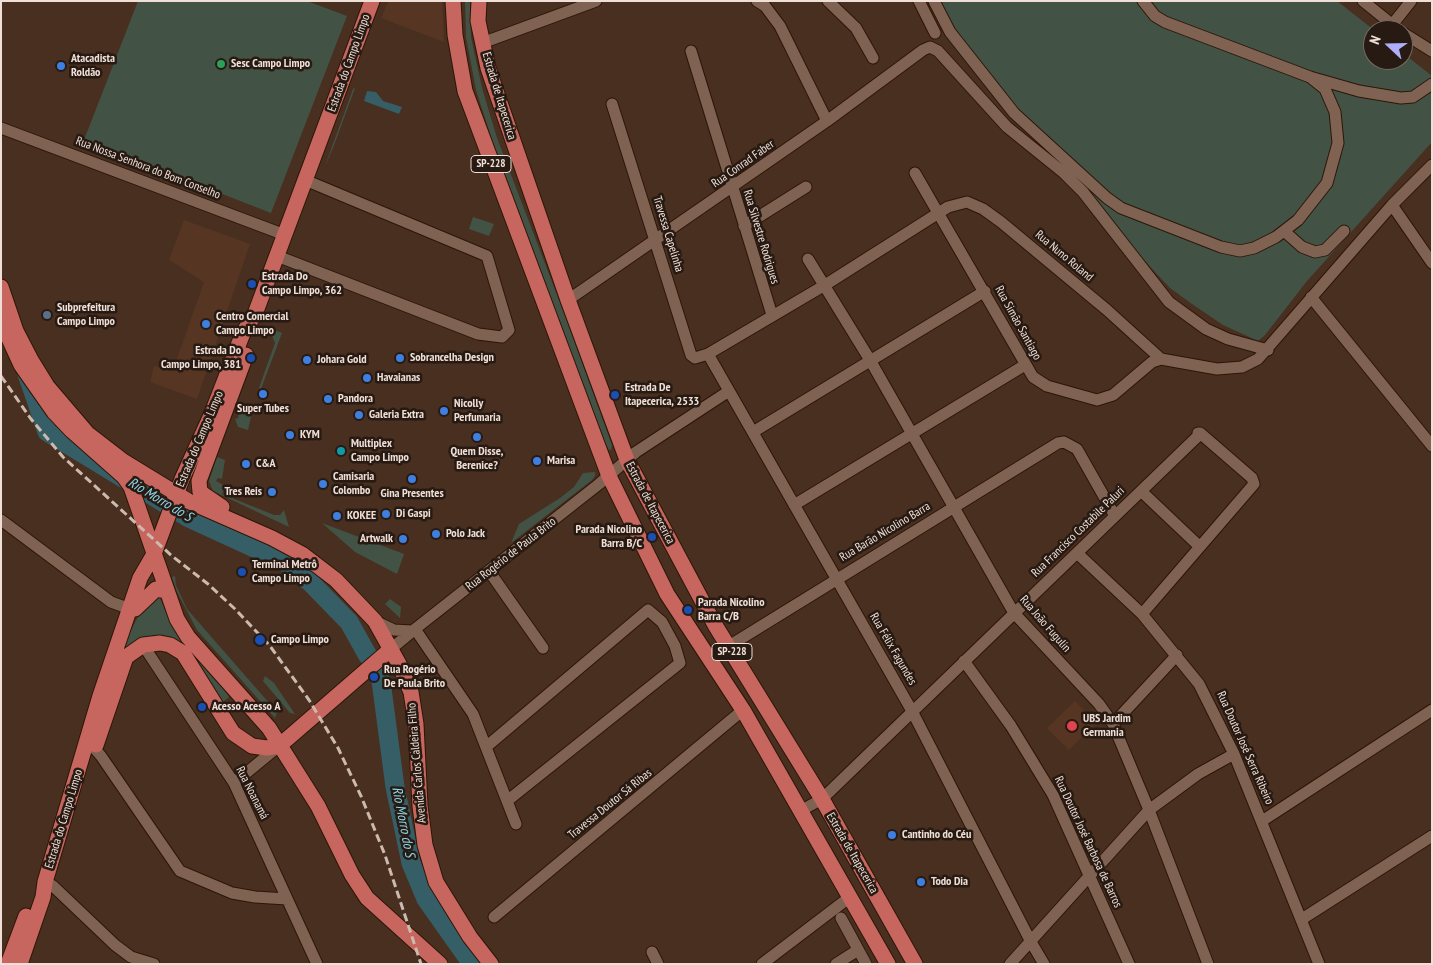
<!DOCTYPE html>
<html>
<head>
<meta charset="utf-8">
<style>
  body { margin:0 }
  #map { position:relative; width:1433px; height:965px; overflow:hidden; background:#482f1f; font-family:"PT Sans Narrow",sans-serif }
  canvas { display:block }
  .frame { position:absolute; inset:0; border:2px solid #f0dfd6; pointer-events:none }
  .north { position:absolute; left:1363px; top:20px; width:50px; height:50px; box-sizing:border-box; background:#261a13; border:1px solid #776961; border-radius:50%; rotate:291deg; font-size:14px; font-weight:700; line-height:20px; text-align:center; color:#f0dfd6 }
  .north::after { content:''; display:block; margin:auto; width:18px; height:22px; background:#afaefa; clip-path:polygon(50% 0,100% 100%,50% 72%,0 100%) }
</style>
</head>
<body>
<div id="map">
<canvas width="1433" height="965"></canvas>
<div class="frame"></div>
<div class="north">N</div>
</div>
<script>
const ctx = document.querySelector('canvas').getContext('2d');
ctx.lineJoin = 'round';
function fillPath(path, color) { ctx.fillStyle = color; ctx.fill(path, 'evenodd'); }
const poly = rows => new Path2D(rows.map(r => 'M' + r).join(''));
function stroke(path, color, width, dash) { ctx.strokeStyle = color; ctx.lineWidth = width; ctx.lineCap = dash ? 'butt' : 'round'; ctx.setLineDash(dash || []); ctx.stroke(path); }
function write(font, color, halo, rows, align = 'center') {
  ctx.font = font + ' "PT Sans Narrow",sans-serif'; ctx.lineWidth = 5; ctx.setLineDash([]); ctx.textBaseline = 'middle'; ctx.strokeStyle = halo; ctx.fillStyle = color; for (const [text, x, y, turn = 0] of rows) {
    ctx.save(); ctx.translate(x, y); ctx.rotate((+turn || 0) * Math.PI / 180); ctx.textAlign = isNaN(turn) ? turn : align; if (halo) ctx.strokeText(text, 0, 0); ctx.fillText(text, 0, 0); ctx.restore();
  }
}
fillPath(poly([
  [392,1,442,1,444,42,381,18,388,2],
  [184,220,250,244,197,399,150,382,154,366,173,370,204,282,169,260],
  [1075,701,1096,723,1069,750,1047,728]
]), '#563623');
fillPath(poly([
  [138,1,307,1,347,16,271,213,84,140],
  [465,1,470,1,471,37,482,88,497,138,562,308,612,445,611,450,609,450,604,441,492,140,476,90,466,37],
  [938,1,1337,1,1374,30,1373,60,1403,60,1403,53,1432,76,1432,142,1307,281,1265,335,1258,341,1223,325,1192,304,1170,288,1141,257,1078,179,979,74],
  [355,88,333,148,325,166,353,89],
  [473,217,494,224,489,236,469,229],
  [269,328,282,333,261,389,259,388,275,343],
  [240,407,252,412,248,430,238,427,235,419,238,418],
  [217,457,225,460,222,479,218,478,216,481,225,486,222,494,274,515,280,515,284,510,289,527,213,491,209,481],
  [595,472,595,476,592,480,511,543,519,524,560,498,574,487,583,473],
  [322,523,404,554,397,574,355,552],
  [175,576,176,585,187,609,277,712,275,718,197,630,177,592,172,577],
  [158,594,171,623,186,646,176,639,158,635,141,638,124,649,130,632,140,613],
  [390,599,401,607,400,618,385,604],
  [189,649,218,681,229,697,223,702],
  [265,676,274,683,295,714,290,713,263,681]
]), '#425345');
fillPath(poly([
  [367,91,376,92,383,101,402,107,399,114,364,101]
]), '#365e67');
stroke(poly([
  [27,374,47,432,187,517,285,562,311,583,349,622,368,656],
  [373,666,381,681,395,787,411,863,426,899,472,964]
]), '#365e67', 19);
const street = poly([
  [757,1,765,6,780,26,827,121],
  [828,1,856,28,873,58],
  [919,1,935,33],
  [934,1,950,32,1014,113,1107,198,1121,208,1221,247,1240,251,1254,248,1276,237,1298,220,1327,183,1338,143,1335,112,1325,89,1310,77],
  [1143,1,1155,16,1165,22,1310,77,1359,91,1401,98,1413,97,1432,84],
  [1363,1,1399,30],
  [1392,25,1411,1],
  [1403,33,1432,51],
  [482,43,596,1],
  [691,51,772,315],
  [612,104,691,355,695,358,708,354,825,285,948,207,967,202,983,209,1001,222,1107,310,1161,359],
  [1,128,285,235],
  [915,173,1033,377,1047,386,1097,400,1113,395,1152,362,1161,359,1217,369,1242,367,1258,359,1392,205,1432,165],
  [1392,205,1432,263],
  [744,226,806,187],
  [1284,231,1302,247,1315,252,1325,250,1344,231],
  [277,256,478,334,502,337,509,330,487,256,305,180],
  [808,259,870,360,1014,613,1099,704,1113,724,1149,810,1208,964],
  [1311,297,1432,446],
  [568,300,827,121,923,50,930,47,938,51,1007,127,1064,173,1083,192,1169,302,1206,329,1228,339,1268,350],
  [708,354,912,711,1031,942,1044,964],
  [753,432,985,291],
  [1141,491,1199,546],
  [794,505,1025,365],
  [1,520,111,602,130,609],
  [1077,553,1142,614,1199,684,1234,754,1319,964],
  [489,571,543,648],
  [375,621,394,630,412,631],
  [415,629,473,714,516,824],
  [143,645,234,783,317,964],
  [729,646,1058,443,1064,442,1077,449,1115,516],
  [391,649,415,629,599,484,636,452,729,391],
  [964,661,1011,726,1053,795,1129,964],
  [1113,724,1177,655],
  [86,745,95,749,101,756,180,871,232,893,255,897,287,899],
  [486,747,648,610,662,622,675,646,680,663,507,801],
  [234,783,279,746],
  [802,810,822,799,1198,436,1198,433,1200,433,1252,478,1254,484,1142,614],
  [1262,821,1432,710],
  [45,882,53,886,115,945,131,957,154,964],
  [494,917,743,710],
  [841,918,866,964],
  [1302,919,1432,836],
  [652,952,658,964],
  [762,964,850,897],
  [836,964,858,950],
  [1010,964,1149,810,1198,774,1234,754]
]);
const primary = poly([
  [453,1,455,35,465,91,609,476,667,594,743,710,888,964],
  [479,1,478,21,488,68,568,300,627,460,715,625,822,799,915,964],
  [1,287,16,331,31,360,47,386,88,434,123,461,190,502,272,538,302,554,336,580,375,621,399,664,411,692,416,724,420,806,425,845,436,882,470,937,491,964],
  [1,321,21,365,54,412,72,431,124,477,131,487,177,619,188,637,269,728,318,806,352,875,367,898,440,964],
  [222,507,200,492,199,481,246,355],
  [130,609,135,609,156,589,167,591],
  [96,745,126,657,143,645,160,643,170,645,183,653,233,733,252,746,267,748,279,746],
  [279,746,391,649],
  [8,964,26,916],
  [20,964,43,897,45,882,100,696,140,578,154,554,182,479,212,413,243,333,255,314,372,1]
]);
stroke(street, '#2d1607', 13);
stroke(primary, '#2d1607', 17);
stroke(street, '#7f6251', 11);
stroke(primary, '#c6665e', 15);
stroke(poly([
  [1,376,31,419,63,457,172,556,208,584,235,609,270,646,309,700,338,748,361,796,385,855,421,964]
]), '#ccbaaf', 3, [8, 4]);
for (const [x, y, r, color] of [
  [221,64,5,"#2e9e5b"],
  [61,66,5,"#3f7fe0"],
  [252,284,5,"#1a4fb4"],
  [47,315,5,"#5c6f8a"],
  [206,324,5,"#3f7fe0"],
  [251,358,5,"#1a4fb4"],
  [400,358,5,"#3f7fe0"],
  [307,360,5,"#3f7fe0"],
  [367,378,5,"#3f7fe0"],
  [263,394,5,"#3f7fe0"],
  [615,395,5,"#1a4fb4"],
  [328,399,5,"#3f7fe0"],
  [444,411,5,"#3f7fe0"],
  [359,415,5,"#3f7fe0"],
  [290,435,5,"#3f7fe0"],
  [477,437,5,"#3f7fe0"],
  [341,451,5,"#0f9aa8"],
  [537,461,5,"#3f7fe0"],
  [246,464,5,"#3f7fe0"],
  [412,479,5,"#3f7fe0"],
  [323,484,5,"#3f7fe0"],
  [272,492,5,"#3f7fe0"],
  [386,514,5,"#3f7fe0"],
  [337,516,5,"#3f7fe0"],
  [436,534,5,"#3f7fe0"],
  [652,537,5,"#1a4fb4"],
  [403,539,5,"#3f7fe0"],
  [242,572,5,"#1a4fb4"],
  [688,610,5,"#1a4fb4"],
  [260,640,6,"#1a4fb4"],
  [374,677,5,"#1a4fb4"],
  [202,707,5,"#1a4fb4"],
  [1072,726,6,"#e0444e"],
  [892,835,5,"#3f7fe0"],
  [921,882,5,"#3f7fe0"]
]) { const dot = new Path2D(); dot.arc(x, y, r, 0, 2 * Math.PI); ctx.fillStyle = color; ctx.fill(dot); stroke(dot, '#261a13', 2); }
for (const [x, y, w] of [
  [491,164,40],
  [732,652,40]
]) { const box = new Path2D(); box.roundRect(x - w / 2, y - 8.5, w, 17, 4); ctx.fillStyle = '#261a13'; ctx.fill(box); stroke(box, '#f0dfd6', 1); }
write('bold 11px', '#f0dfd6', null, [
  ["SP-228",491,164],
  ["SP-228",732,652]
]);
write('bold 12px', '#f0dfd6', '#261a13', [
  ["Atacadista",71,59],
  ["Roldão",71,73],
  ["Sesc Campo Limpo",231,64],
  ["Estrada Do",262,277],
  ["Campo Limpo, 362",262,291],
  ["Subprefeitura",57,308],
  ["Campo Limpo",57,322],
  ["Centro Comercial",216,317],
  ["Campo Limpo",216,331],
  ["Estrada Do",241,351,"right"],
  ["Campo Limpo, 381",241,365,"right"],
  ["Sobrancelha Design",410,358],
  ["Johara Gold",317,360],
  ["Havaianas",377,378],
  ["Estrada De",625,388],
  ["Itapecerica, 2533",625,402],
  ["Pandora",338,399],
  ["Nicolly",454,404],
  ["Perfumaria",454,418],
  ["Super Tubes",263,409,"center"],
  ["Galeria Extra",369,415],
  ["KYM",300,435],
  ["Multiplex",351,444],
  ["Campo Limpo",351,458],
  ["Quem Disse,",477,452,"center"],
  ["Berenice?",477,466,"center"],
  ["Marisa",547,461],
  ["C&A",256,464],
  ["Camisaria",333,477],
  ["Colombo",333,491],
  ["Tres Reis",262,492,"right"],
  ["Gina Presentes",412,494,"center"],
  ["Di Gaspi",396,514],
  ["KOKEE",347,516],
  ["Parada Nicolino",642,530,"right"],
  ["Barra B/C",642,544,"right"],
  ["Polo Jack",446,534],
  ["Artwalk",393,539,"right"],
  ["Terminal Metrô",252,565],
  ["Campo Limpo",252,579],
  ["Parada Nicolino",698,603],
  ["Barra C/B",698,617],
  ["Campo Limpo",271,640],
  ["Rua Rogério",384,670],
  ["De Paula Brito",384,684],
  ["Acesso Acesso A",212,707],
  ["UBS Jardim",1083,719],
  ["Germania",1083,733],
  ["Cantinho do Céu",902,835],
  ["Todo Dia",931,882]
], 'left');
write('12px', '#f0dfd6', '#261a13', [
  ["Estrada do Campo Limpo",349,63,-70],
  ["Estrada de Itapecerica",499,96,73],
  ["Rua Conrad Faber",743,164,-35],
  ["Rua Nossa Senhora do Bom Conselho",148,168,21],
  ["Travessa Capelinha",668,234,73],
  ["Rua Silvestre Rodrigues",761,237,73],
  ["Rua Nuno Roland",1064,256,40],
  ["Rua Simão Santiago",1018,323,61],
  ["Estrada do Campo Limpo",200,439,-67],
  ["Estrada de Itapecerica",650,503,62],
  ["Rua Barão Nicolino Barra",885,532,-31],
  ["Rua Francisco Costabile Paluri",1078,532,-44],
  ["Rua Rogério de Paula Brito",511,554,-38],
  ["Rua João Fugulin",1045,624,49],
  ["Rua Félix Fagundes",893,649,60],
  ["Rua Doutor José Serra Ribeiro",1245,748,66],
  ["Avenida Carlos Caldeira Filho",417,763,-95],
  ["Rua Noanamá",252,793,63],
  ["Travessa Doutor Sá Ribas",610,804,-39],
  ["Estrada do Campo Limpo",64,819,-73],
  ["Rua Doutor José Barbosa de Barros",1088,842,65],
  ["Estrada de Itapecerica",852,853,60]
]);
write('italic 14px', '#8ed8ea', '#261a13', [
  ["Rio Morro do S",160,500,31],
  ["Rio Morro do S",403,822,79]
]);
</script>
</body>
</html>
